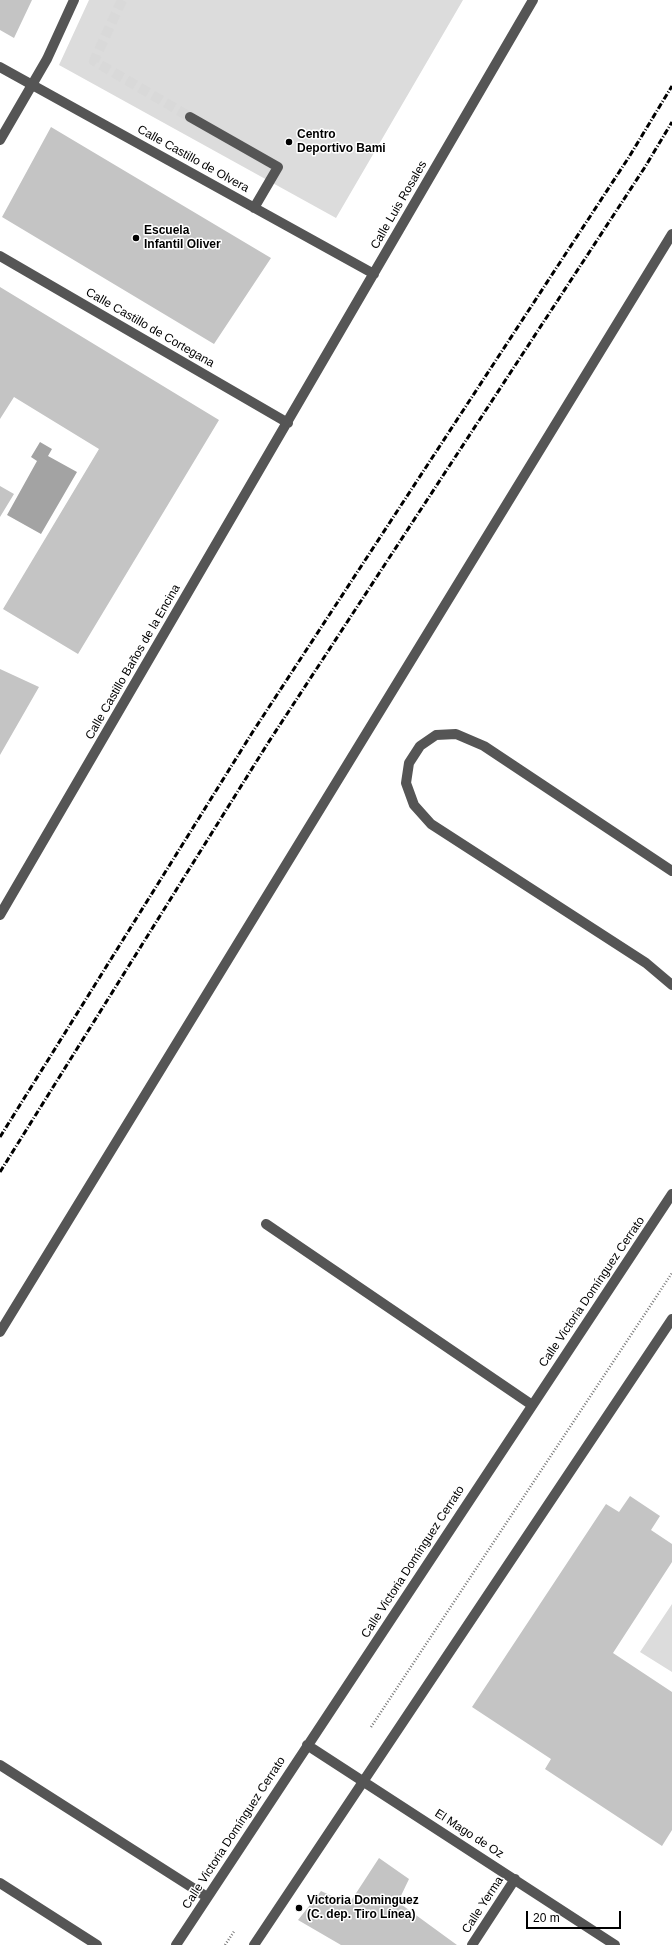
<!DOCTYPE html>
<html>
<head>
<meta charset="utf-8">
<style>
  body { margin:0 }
  #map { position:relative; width:672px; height:1945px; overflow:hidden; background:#fff; font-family:Helvetica,sans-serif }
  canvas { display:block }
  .scale { position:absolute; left:526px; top:1911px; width:95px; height:18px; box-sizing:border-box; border:2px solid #000; border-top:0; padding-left:5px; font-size:12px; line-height:14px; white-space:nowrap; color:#000; -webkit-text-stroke:3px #fff; paint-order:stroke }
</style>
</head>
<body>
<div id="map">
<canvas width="672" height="1945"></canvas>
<div class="scale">20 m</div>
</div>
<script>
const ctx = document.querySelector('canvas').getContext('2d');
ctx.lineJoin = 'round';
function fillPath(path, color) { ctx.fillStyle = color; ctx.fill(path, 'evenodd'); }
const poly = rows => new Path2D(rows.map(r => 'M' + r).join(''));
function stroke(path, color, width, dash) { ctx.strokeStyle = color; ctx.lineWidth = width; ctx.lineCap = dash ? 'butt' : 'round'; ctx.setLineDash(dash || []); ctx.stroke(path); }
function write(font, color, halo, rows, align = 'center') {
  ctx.font = font + ' Helvetica,sans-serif'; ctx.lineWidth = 3; ctx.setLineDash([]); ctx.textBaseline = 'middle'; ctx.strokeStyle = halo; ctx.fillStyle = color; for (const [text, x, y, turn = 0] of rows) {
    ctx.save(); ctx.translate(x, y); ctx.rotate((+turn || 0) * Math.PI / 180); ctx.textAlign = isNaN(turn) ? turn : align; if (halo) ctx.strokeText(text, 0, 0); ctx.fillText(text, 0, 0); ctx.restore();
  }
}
fillPath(poly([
  [89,0,463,0,336,218,59,65],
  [672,1604,672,1672,640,1652]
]), '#dcdcdc');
fillPath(poly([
  [40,442,52,449,48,456,77,472,41,534,7,515,37,461,31,457]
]), '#a3a3a3');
fillPath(poly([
  [0,0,32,0,14,38,0,30],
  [51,127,271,258,214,344,2,217],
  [0,287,219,420,78,654,3,609,99,449,14,397,0,419],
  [0,486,14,494,0,517],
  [0,669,39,687,0,755],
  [630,1496,660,1516,651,1530,672,1544,672,1562,613,1653,672,1692,672,1830,662,1846,545,1769,551,1759,472,1707,606,1504,619,1512],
  [379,1858,409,1879,398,1902,457,1945,341,1945,298,1920,321,1891,349,1904]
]), '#c4c4c4');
stroke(poly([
  [122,0,94,61,190,117]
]), '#d9d9d9', 10, [10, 5]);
stroke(poly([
  [371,1727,672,1273],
  [225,1945,235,1930]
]), '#777', 2.5, [1, 2]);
stroke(poly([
  [0,67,374,274],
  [190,117,278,167,254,208],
  [0,140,47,59,74,0],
  [0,256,288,423],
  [672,871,484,746,456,734,436,735,420,746,409,763,406,783,414,805,431,824,646,963,672,985],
  [0,915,533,0],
  [266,1224,532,1405],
  [0,1332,672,234],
  [307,1745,615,1945],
  [0,1765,207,1897],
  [0,1883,97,1945],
  [176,1945,672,1194],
  [254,1945,672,1319],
  [472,1945,515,1879]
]), '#555', 10);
stroke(poly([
  [0,1137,252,733,629,157,672,86],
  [0,1172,268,743,645,167,672,122]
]), '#000', 3, [6, 2, 1, 2]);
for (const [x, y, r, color] of [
  [289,142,4,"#000"],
  [136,238,4,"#000"],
  [299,1908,4,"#000"]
]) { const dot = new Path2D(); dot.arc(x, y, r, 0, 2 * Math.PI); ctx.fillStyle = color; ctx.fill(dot); stroke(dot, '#fff', 1.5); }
write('bold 12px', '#000', '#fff', [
  ["Centro",297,135],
  ["Deportivo Bami",297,149],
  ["Escuela",144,231],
  ["Infantil Oliver",144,245],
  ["Victoria Dominguez",307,1901],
  ["(C. dep. Tiro Línea)",307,1915]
], 'left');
write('12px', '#000', '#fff', [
  ["Calle Castillo de Olvera",193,159,29],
  ["Calle Luis Rosales",399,205,-60],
  ["Calle Castillo de Cortegana",150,328,30],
  ["Calle Castillo Baños de la Encina",133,662,-60],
  ["Calle Victoria Domínguez Cerrato",592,1292,-56],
  ["Calle Victoria Domínguez Cerrato",413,1562,-57],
  ["Calle Victoria Domínguez Cerrato",234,1833,-57],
  ["El Mago de Oz",469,1834,33],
  ["Calle Yerma",483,1905,-57]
]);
</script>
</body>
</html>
